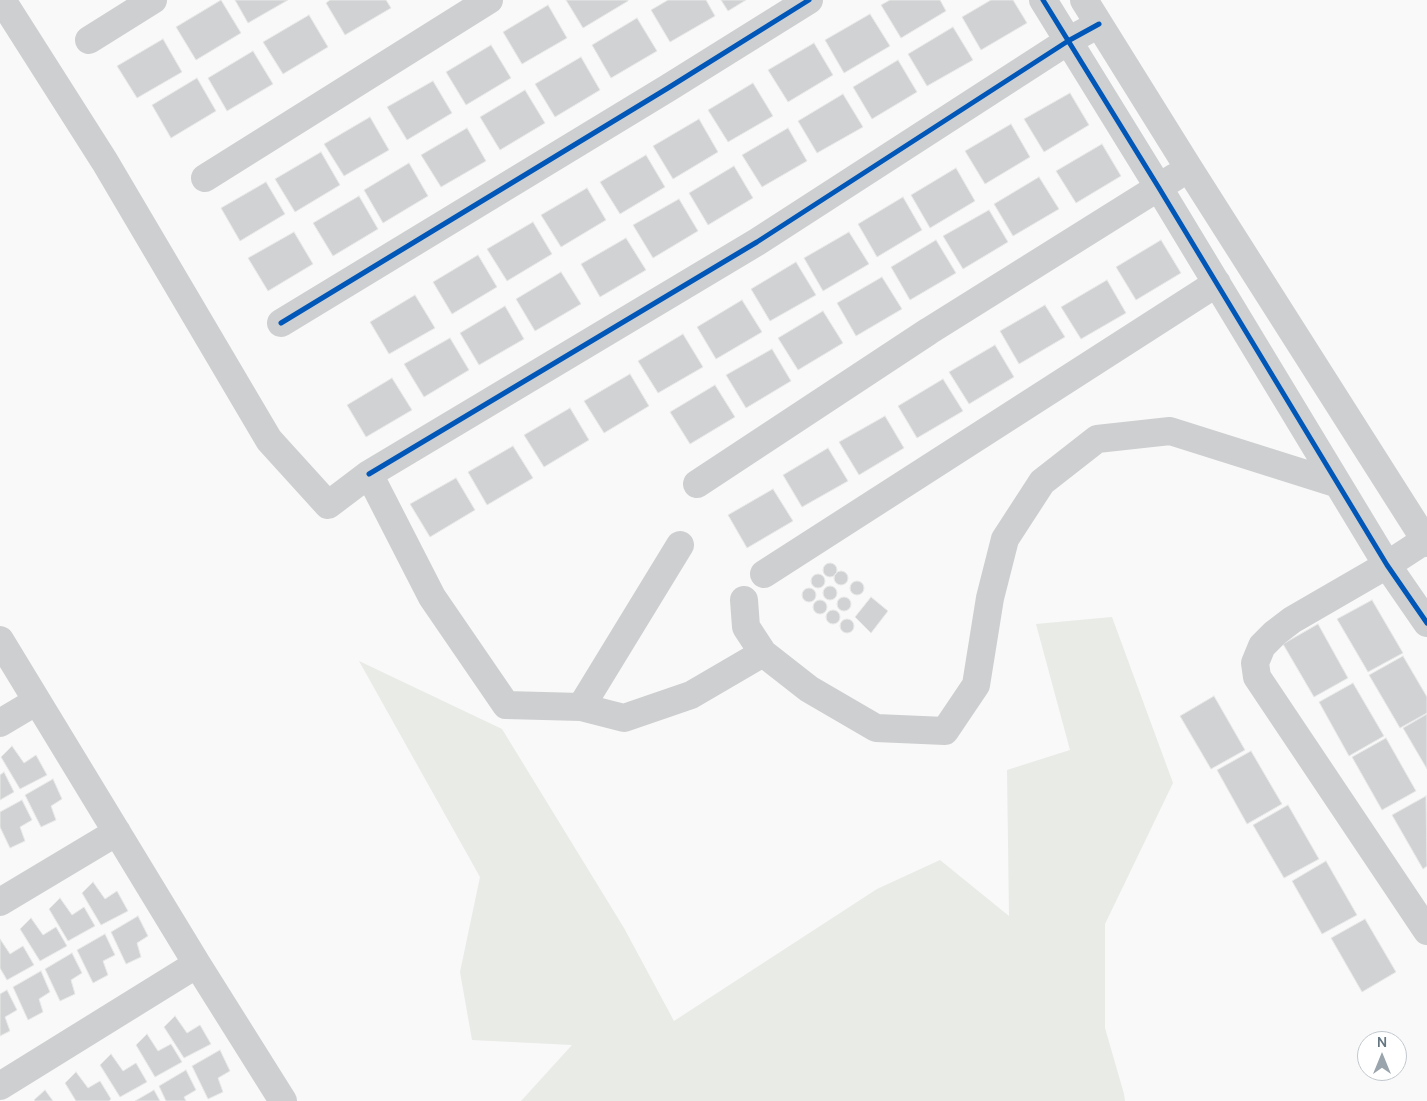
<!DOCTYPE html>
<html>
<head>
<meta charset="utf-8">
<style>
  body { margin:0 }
  #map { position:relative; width:1427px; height:1101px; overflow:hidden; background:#f9f9f9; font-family:Manrope,sans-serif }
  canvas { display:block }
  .north { position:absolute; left:1357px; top:1031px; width:50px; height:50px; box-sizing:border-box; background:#fff; border:1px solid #c1c8cd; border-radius:50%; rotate:0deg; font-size:14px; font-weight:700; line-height:20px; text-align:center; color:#657683 }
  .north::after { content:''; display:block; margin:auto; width:18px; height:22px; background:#99a4ac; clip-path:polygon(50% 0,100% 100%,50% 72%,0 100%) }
</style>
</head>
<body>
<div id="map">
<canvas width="1427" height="1101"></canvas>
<div class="north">N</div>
</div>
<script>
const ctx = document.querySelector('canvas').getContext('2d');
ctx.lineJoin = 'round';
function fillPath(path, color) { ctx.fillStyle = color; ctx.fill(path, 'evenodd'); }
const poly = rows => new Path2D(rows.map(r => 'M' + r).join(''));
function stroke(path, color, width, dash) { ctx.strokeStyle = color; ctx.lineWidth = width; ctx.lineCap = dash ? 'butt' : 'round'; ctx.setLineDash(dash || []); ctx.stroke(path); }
fillPath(poly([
  [1112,617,1173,783,1105,924,1105,1028,1124,1094,1125,1101,521,1101,572,1045,472,1040,460,972,480,877,359,661,502,729,624,928,674,1021,877,889,940,860,1009,916,1007,770,1070,750,1036,624]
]), '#e8ebe6');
const building = poly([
  [221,0,241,33,196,60,176,27,221,0],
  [235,0,288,0,248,23,235,0],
  [330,0,386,0,391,8,345,35,326,3,330,0],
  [566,0,628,0,628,1,583,28,566,0],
  [668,0,706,0,715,16,670,42,651,10,668,0],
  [721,0,746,0,728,11,721,0],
  [890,0,940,0,946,11,901,38,881,5,890,0],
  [991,0,1013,0,1027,23,981,50,962,17,991,0],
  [548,5,567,38,522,64,503,32,548,5],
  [870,14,890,46,844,73,825,40,870,14],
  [309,15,328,47,283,74,263,42,309,15],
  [637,18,657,51,611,78,592,45,637,18],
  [953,27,973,60,927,86,908,54,953,27],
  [163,39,182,72,137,98,117,66,163,39],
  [814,43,833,75,788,102,768,70,814,43],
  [491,45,511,78,466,105,446,72,491,45],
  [253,51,273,84,227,111,208,78,253,51],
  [581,57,600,90,555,117,535,84,581,57],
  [898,60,917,92,872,119,853,87,898,60],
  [197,78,216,111,171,138,152,105,197,78],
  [433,81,452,113,407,140,387,107,433,81],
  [753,83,773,116,728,142,708,110,753,83],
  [525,90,545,123,500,150,480,117,525,90],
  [1070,93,1089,125,1044,152,1024,119,1070,93],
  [843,94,863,127,817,153,798,121,843,94],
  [370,117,389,150,344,176,324,144,370,117],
  [699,119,718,152,673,179,653,146,699,119],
  [1011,124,1030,157,985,184,965,151,1011,124],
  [467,128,486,161,441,187,421,155,467,128],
  [788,128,807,161,762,187,742,155,788,128],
  [1102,144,1121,176,1076,203,1056,171,1102,144],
  [321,152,340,185,295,212,275,179,321,152],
  [646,155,665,187,620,214,600,182,646,155],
  [409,163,428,196,383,223,364,190,409,163],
  [734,166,753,198,708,225,689,193,734,166],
  [956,168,975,201,930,228,911,195,956,168],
  [1039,177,1059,209,1013,236,994,204,1039,177],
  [266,182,285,214,240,241,221,208,266,182],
  [587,188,606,220,561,247,541,215,587,188],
  [359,196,378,229,333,256,313,223,359,196],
  [903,197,922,230,877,257,858,224,903,197],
  [679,199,698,231,653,258,633,225,679,199],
  [989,210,1008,242,963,269,943,236,989,210],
  [533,222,552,254,507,281,487,249,533,222],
  [294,232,313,264,268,291,248,258,294,232],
  [849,232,869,264,823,291,804,258,849,232],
  [626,238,646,270,600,297,581,264,626,238],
  [936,240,956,273,910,300,891,267,936,240],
  [1161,240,1181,273,1136,300,1116,267,1161,240],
  [478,255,497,287,452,314,433,282,478,255],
  [796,262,816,295,770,321,751,289,796,262],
  [561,272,581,304,535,331,516,299,561,272],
  [882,277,902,309,856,336,837,303,882,277],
  [1107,280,1126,313,1081,339,1061,307,1107,280],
  [415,295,435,328,389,354,370,322,415,295],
  [742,300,762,332,716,359,697,327,742,300],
  [1045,305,1065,337,1019,364,1000,331,1045,305],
  [505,306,524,339,479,365,460,333,505,306],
  [823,311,843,343,798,370,778,338,823,311],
  [683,334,703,367,658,393,638,361,683,334],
  [450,338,469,370,424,397,404,364,450,338],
  [995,345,1014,377,969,404,949,372,995,345],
  [772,349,791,381,746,408,726,375,772,349],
  [630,374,649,406,604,433,584,401,630,374],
  [392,378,412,410,366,437,347,405,392,378],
  [943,379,963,411,917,438,898,406,943,379],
  [715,385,735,417,690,444,670,412,715,385],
  [570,408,589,440,544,467,524,435,570,408],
  [885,416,904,448,859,475,839,442,885,416],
  [513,446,533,478,487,505,468,472,513,446],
  [828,448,848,481,802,507,783,475,828,448],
  [456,478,475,510,430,537,410,504,456,478],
  [773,489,793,521,747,548,728,515,773,489],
  '823 570a7 7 0 1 1 14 0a7 7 0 1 1-14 0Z',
  '834 578a7 7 0 1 1 14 0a7 7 0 1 1-14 0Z',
  '811 581a7 7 0 1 1 14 0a7 7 0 1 1-14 0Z',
  '850 588a7 7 0 1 1 14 0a7 7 0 1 1-14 0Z',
  '823 593a7 7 0 1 1 14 0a7 7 0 1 1-14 0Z',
  '802 595a7 7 0 1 1 14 0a7 7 0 1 1-14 0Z',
  [871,597,888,611,871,633,855,617,871,597],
  '837 604a7 7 0 1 1 14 0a7 7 0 1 1-14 0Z',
  [1372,600,1403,653,1368,672,1337,619,1372,600],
  '813 607a7 7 0 1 1 14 0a7 7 0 1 1-14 0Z',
  '826 617a7 7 0 1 1 14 0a7 7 0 1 1-14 0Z',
  '840 626a7 7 0 1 1 14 0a7 7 0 1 1-14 0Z',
  [1318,624,1348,678,1314,697,1283,644,1318,624],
  [1403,656,1427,697,1427,713,1400,728,1369,675,1403,656],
  [1353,683,1384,736,1349,756,1319,702,1353,683],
  [1214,696,1245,750,1211,769,1180,716,1214,696],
  [1427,714,1427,769,1403,728,1427,714],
  [1386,738,1416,791,1382,810,1352,757,1386,738],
  [12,746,24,763,36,755,47,775,20,789,1,757,12,746],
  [1251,751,1282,804,1247,824,1217,770,1251,751],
  [4,772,14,792,0,800,0,775,4,772],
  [53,779,62,799,51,806,56,820,41,827,25,795,53,779],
  [1426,796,1427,866,1423,869,1392,815,1426,796],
  [22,800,32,820,20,827,25,841,10,848,0,827,0,812,22,800],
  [1288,805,1319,859,1284,878,1253,825,1288,805],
  [1326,861,1357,915,1322,934,1292,881,1326,861],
  [93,882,105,899,117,891,128,911,101,925,82,893,93,882],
  [60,898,72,915,84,907,95,926,68,941,49,909,60,898],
  [138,916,148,936,137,943,141,957,126,964,111,932,138,916],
  [31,918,43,935,56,927,67,946,40,961,20,929,31,918],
  [1365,919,1396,972,1362,992,1331,938,1365,919],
  [105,934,115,955,103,961,108,975,93,983,77,950,105,934],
  [0,939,10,954,23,946,34,965,7,980,0,968,0,939],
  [72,953,82,973,71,980,75,994,60,1001,45,969,72,953],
  [41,971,50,992,39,999,43,1012,28,1020,13,987,41,971],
  [7,990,17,1010,5,1017,10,1031,0,1036,0,994,7,990],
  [175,1016,187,1033,200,1025,211,1044,184,1058,164,1027,175,1016],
  [147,1034,158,1051,171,1044,182,1062,155,1077,136,1045,147,1034],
  [220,1050,230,1071,218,1078,223,1092,208,1099,192,1066,220,1050],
  [111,1054,123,1071,136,1063,147,1082,120,1097,100,1065,111,1054],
  [186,1070,196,1090,184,1097,186,1101,166,1101,159,1086,186,1070],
  [76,1072,88,1088,100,1081,111,1099,109,1101,76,1101,65,1083,76,1072],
  [45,1090,53,1101,35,1101,34,1100,45,1090],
  [154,1090,160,1101,135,1101,154,1090]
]);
fillPath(building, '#d0d2d3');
stroke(building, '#e8e8e8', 1);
stroke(poly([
  [2,0,105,162,269,440,328,505,369,474,757,242,1068,41,1099,24],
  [1043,0,1159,188,1387,565,1427,623],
  [1084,0,1188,167,1427,543],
  [89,40,153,0],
  [205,178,489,0],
  [281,323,668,88,809,0],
  [369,474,432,597,506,705,581,707],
  [697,484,929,331,1175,177],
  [1427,539,1387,565,1292,620,1275,633,1262,646,1255,663,1257,677,1427,931],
  [680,545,581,707,624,718,691,695,763,653],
  [764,574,1217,283],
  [744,600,746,627,763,653,809,689,876,728,945,731,976,685,990,598,1005,539,1042,482,1097,439,1170,431,1338,484],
  [0,640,197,964,283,1101],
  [0,723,37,701],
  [0,902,117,832],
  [0,1086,197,964]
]), '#cecfd0', 28);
stroke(poly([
  [1043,0,1159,188,1387,565,1427,623],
  [281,323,668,88,809,0],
  [369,474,757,242,1068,41,1099,24]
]), '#0057b8', 5);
</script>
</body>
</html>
